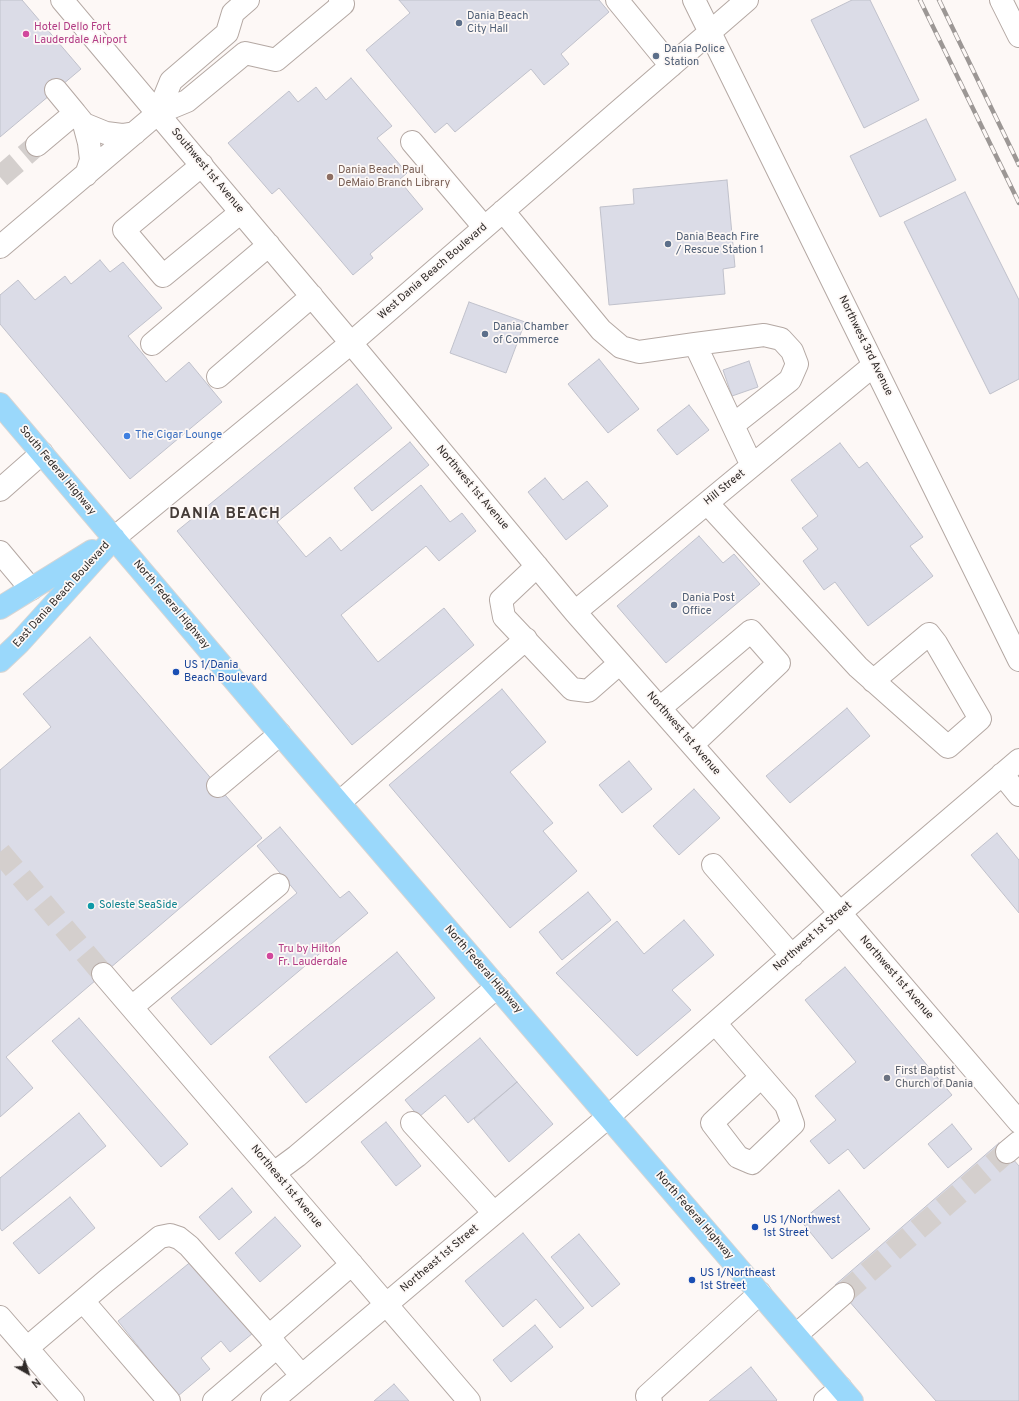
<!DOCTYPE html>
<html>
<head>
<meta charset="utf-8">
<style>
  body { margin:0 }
  #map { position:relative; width:1019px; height:1401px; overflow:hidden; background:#fdf8f6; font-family:Overpass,sans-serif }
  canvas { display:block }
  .north { position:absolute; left:8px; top:1353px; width:40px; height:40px; -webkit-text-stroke:3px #fdf8f6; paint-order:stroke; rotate:141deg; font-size:11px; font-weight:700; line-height:16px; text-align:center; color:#302b29 }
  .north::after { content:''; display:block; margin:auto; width:14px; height:18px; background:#302b29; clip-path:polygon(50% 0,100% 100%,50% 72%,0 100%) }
</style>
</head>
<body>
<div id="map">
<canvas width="1019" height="1401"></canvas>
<div class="north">N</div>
</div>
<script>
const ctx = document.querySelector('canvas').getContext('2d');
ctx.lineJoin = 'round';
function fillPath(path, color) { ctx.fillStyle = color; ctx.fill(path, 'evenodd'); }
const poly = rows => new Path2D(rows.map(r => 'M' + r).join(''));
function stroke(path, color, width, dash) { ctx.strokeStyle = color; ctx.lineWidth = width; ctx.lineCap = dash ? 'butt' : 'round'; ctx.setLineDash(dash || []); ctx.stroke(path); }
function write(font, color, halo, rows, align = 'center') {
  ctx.font = font + ' Overpass,sans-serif'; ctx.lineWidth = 3.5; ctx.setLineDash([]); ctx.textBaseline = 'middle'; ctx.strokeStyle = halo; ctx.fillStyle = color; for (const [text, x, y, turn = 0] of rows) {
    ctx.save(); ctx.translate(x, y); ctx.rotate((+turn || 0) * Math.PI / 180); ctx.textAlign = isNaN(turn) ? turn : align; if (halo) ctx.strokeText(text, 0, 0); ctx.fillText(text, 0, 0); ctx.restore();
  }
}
const building = poly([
  [0,0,22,0,81,69,0,137,0,0],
  [399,0,599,0,609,12,561,54,569,64,544,85,531,69,455,132,447,123,435,133,366,50,410,13,399,0],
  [852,0,870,0,919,100,864,128,811,20,852,0],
  [351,78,392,126,377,138,407,173,399,180,423,209,370,254,373,258,353,275,279,188,272,194,228,143,289,91,298,102,316,87,326,100,351,78],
  [926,119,956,180,880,217,850,156,926,119],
  [727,180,735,267,723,269,725,294,609,305,600,207,634,204,633,189,727,180],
  [965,192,1019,300,1019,379,990,394,904,222,965,192],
  [100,260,110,272,123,262,162,308,128,336,166,382,189,362,222,402,130,479,0,324,0,295,18,280,35,300,65,276,71,284,100,260],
  [469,302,525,322,506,373,450,353,469,302],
  [599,359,639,409,608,433,568,384,599,359],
  [749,361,758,387,732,396,723,370,749,361],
  [357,384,392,428,277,522,306,557,330,537,341,551,421,485,450,522,462,513,476,531,439,561,426,546,341,615,378,662,444,608,474,645,352,745,177,531,357,384],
  [689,405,709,430,677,455,657,430,689,405],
  [410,442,429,465,372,511,354,488,410,442],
  [840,443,859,468,867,462,923,537,910,546,933,576,868,626,835,582,824,590,803,561,818,549,802,528,818,516,791,480,840,443],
  [545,478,563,500,587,481,608,506,566,540,528,492,545,478],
  [699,536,723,563,734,554,760,584,666,663,617,606,699,536],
  [90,637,262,838,6,1057,33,1088,0,1117,0,770,51,727,23,694,90,637],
  [502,689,546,742,510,772,553,823,543,831,577,871,510,928,389,785,502,689],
  [847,708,870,736,790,803,766,776,847,708],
  [629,761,652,789,622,813,599,785,629,761],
  [694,789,720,818,679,855,653,826,694,789],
  [280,827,340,898,349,891,368,913,211,1045,171,998,297,893,257,846,280,827],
  [997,833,1019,860,1019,913,971,855,997,833],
  [588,892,611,920,562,960,539,932,588,892],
  [684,920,714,955,672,990,691,1010,637,1056,556,973,617,921,644,954,684,920],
  [397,952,435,998,306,1103,269,1057,397,952],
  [845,967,952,1095,864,1169,848,1149,829,1164,810,1141,836,1120,815,1096,856,1062,805,1000,845,967],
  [79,1018,188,1144,161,1167,52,1041,79,1018],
  [480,1038,517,1082,468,1123,445,1095,419,1117,405,1100,480,1038],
  [517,1082,553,1124,509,1162,474,1119,517,1082],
  [79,1113,106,1146,2,1231,0,1228,0,1178,79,1113],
  [386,1122,421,1166,396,1186,361,1142,386,1122],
  [952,1124,972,1149,948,1168,928,1144,952,1124],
  [999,1143,1019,1166,1019,1401,936,1401,835,1285,999,1143],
  [232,1188,252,1212,219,1240,199,1217,232,1188],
  [839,1190,870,1229,832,1259,801,1221,839,1190],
  [70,1197,95,1228,39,1274,13,1243,70,1197],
  [275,1217,301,1246,260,1282,235,1253,275,1217],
  [523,1233,584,1308,560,1328,536,1299,503,1327,465,1281,523,1233],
  [579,1234,620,1284,592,1307,551,1257,579,1234],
  [193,1260,253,1333,230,1352,221,1341,201,1358,210,1369,178,1396,118,1321,193,1260],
  [535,1325,553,1347,511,1382,493,1360,535,1325],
  [751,1367,777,1400,776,1401,709,1401,751,1367],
  [394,1384,409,1401,374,1401,394,1384]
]);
fillPath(building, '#dbdce7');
stroke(building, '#c0c1cb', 1);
stroke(poly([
  [0,177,37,145],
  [0,852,103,974],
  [843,1294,1007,1152]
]), '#d4cfcd', 22, [22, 11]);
const minor = poly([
  [62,0,351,343,575,612,840,913,1019,1122],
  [617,0,671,66],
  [694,0,1019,660],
  [1001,0,1019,36],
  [56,90,75,113],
  [158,113,171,81,227,33,233,13,248,0],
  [84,124,106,133,122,135,135,133],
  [412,142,484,227],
  [37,145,75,113,84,124,89,143,91,160,86,175],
  [202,165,124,230,163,276,241,212],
  [503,211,601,330,621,347,639,352,695,344,752,466],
  [0,247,158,113,187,101,245,53,276,60,343,4,340,0],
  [152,344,269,245],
  [695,344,764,335,781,339,792,351,797,364,790,380,733,425],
  [218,377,312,296],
  [0,490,42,453],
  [707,503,858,667,948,747,980,719,936,643,929,634,873,681],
  [114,538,351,343,747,0],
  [0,552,31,589],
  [537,566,501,600,504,617,572,689,588,691,620,663],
  [575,612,874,365],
  [660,708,751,631,779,663,692,745],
  [1002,774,1019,795],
  [218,786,280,734],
  [340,802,526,639],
  [713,865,792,956],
  [103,974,469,1401],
  [132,1007,278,885],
  [715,1023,786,1105,793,1124,752,1163,738,1157,712,1123,761,1077],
  [412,1123,494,1213],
  [1007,1152,1019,1142],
  [274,1173,297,1156,497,987],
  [83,1301,169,1401],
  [0,1317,73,1401],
  [796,1335,843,1294],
  [269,1336,352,1264],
  [27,1348,106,1281,160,1237,170,1235,179,1238,189,1246,269,1336,277,1347,302,1376],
  [214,1401,277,1347],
  [272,1401,608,1117,840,913,1019,760],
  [651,1401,647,1396,760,1293],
  [825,1401,841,1388]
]);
const major = poly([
  [0,404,280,734,852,1401],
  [0,608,92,551],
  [0,661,19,643,114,538]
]);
stroke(minor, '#b4a8a3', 24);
stroke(major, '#d6d5d4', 24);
stroke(minor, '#fff', 22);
stroke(major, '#9ad8fb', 22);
const rail = poly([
  [920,0,1019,203],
  [939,0,1019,165]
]);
stroke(rail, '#9c9795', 4.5);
stroke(rail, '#fdf8f6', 3, [9]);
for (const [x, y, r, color] of [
  [459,23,4,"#5c6f8a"],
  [26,34,4,"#d1479c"],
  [656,56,4,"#5c6f8a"],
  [330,177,4,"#8d6e63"],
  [668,244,4,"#5c6f8a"],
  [485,334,4,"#5c6f8a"],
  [127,436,4,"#3f7fe0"],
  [674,605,4,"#5c6f8a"],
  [176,672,4,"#1a4fb4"],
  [91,906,4,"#0f9aa8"],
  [270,956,4,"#d1479c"],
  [887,1078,4,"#6b7280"],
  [755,1227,4,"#1a4fb4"],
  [692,1280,4,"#1a4fb4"]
]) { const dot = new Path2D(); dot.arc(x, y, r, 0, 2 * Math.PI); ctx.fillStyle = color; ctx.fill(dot); stroke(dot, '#fdf8f6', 1.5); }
write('11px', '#4e5e75', '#fdf8f6', [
  ["Dania Beach",467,17],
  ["City Hall",467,30],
  ["Dania Police",664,50],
  ["Station",664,63],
  ["Dania Beach Fire",676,238],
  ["/ Rescue Station 1",676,251],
  ["Dania Chamber",493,328],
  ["of Commerce",493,341],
  ["Dania Post",682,599],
  ["Office",682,612]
], 'left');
write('11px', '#b23c85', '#fdf8f6', [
  ["Hotel Dello Fort",34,28],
  ["Lauderdale Airport",34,41],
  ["Tru by Hilton",278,950],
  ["Fr. Lauderdale",278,963]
], 'left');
write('11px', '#302b29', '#fdf8f6', [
  ["Southwest 1st Avenue",207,171,50],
  ["West Dania Beach Boulevard",433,272,-41],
  ["Northwest 3rd Avenue",865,346,64],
  ["South Federal Highway",57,471,50],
  ["Northwest 1st Avenue",472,488,50],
  ["Hill Street",725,488,-39],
  ["East Dania Beach Boulevard",62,595,-48],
  ["North Federal Highway",171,605,50],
  ["Northwest 1st Avenue",683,734,49],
  ["Northwest 1st Street",813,937,-41],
  ["North Federal Highway",483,970,49],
  ["Northwest 1st Avenue",896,978,49],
  ["Northeast 1st Avenue",286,1187,50],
  ["North Federal Highway",694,1216,49],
  ["Northeast 1st Street",440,1259,-40]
]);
write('11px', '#785e54', '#fdf8f6', [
  ["Dania Beach Paul",338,171],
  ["DeMaio Branch Library",338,184]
], 'left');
write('11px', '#366cbe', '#fdf8f6', [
  ["The Cigar Lounge",135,436]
], 'left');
write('11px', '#164399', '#fdf8f6', [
  ["US 1/Dania",184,666],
  ["Beach Boulevard",184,679],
  ["US 1/Northwest",763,1221],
  ["1st Street",763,1234],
  ["US 1/Northeast",700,1274],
  ["1st Street",700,1287]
], 'left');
write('11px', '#0d838f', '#fdf8f6', [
  ["Soleste SeaSide",99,906]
], 'left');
write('11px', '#5b616d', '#fdf8f6', [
  ["First Baptist",895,1072],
  ["Church of Dania",895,1085]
], 'left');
ctx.letterSpacing = '1px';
write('bold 15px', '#443b37', '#fdf8f6', [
  ["DANIA BEACH",225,515]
]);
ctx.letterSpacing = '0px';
</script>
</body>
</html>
